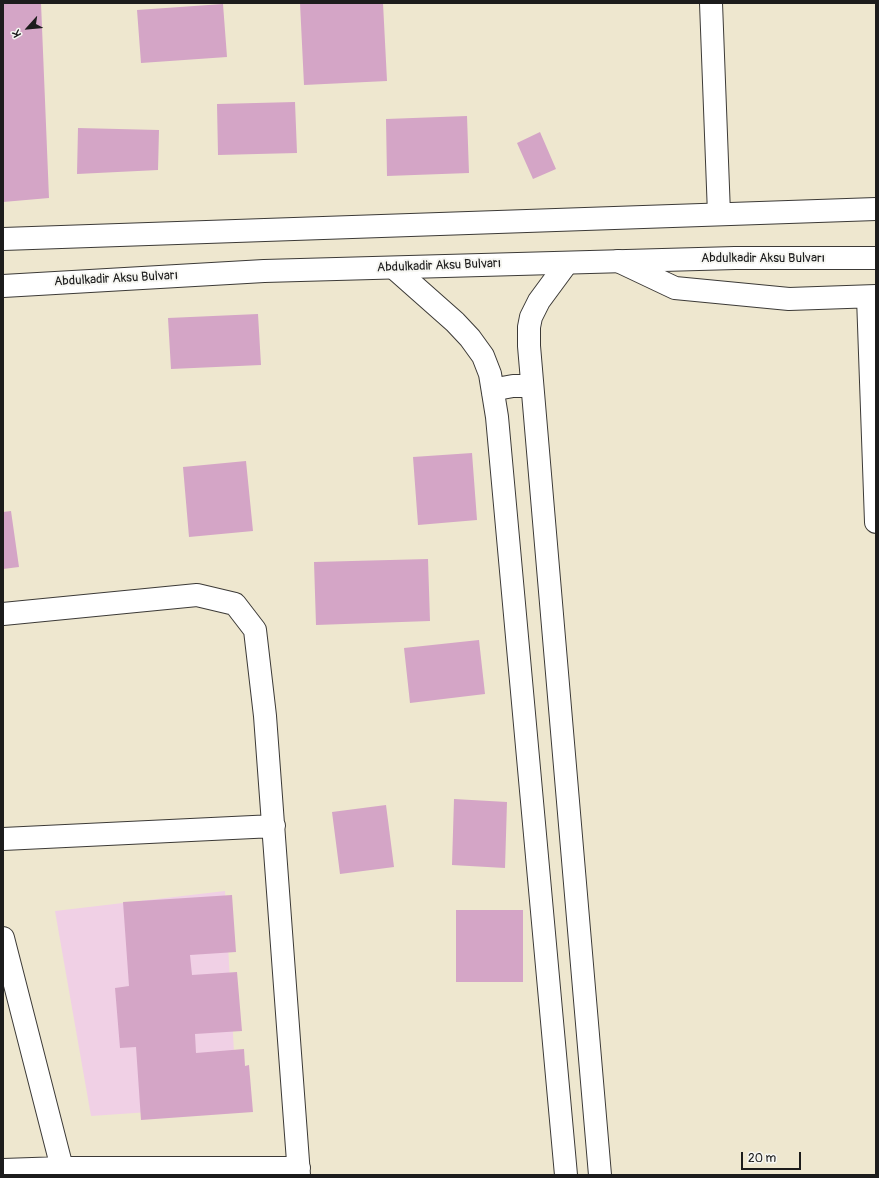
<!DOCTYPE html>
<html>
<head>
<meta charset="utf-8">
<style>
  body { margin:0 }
  #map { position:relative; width:879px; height:1178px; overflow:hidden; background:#eee7cf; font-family:Pangolin,sans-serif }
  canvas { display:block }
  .frame { position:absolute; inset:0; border:4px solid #1c1c1c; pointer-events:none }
  .north { position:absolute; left:8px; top:8px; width:40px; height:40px; -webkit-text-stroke:3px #f6f6f2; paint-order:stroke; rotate:243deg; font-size:11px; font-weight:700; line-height:16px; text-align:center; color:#1c1c1c }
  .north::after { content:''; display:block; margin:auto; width:14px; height:18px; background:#1c1c1c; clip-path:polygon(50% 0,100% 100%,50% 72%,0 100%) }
  .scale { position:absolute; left:741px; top:1152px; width:60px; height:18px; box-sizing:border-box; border:2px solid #1c1c1c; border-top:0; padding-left:5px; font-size:12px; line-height:14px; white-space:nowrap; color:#1c1c1c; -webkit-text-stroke:3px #f6f6f2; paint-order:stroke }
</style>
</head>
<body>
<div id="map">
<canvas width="879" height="1178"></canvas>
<div class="frame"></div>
<div class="north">K</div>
<div class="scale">20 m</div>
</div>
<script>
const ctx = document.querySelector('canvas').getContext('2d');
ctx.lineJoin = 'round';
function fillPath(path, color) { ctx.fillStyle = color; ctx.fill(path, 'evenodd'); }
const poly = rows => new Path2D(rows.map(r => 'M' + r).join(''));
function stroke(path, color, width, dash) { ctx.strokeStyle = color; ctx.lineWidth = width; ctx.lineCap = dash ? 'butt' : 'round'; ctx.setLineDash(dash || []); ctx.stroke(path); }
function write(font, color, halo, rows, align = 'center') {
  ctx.font = font + ' Pangolin,sans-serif'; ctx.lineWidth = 4; ctx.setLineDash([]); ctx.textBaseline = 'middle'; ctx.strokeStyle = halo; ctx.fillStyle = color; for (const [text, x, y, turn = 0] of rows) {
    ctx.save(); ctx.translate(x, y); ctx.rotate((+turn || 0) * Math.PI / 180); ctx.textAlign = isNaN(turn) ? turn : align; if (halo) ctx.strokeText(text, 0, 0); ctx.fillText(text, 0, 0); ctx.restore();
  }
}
fillPath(poly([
  [225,891,237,1106,91,1116,55,911]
]), '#f0d0e5');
fillPath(poly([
  [3,3,41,3,49,198,3,202],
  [300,3,383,3,387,81,304,85],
  [223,4,227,57,141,63,137,10],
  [295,102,297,153,218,155,217,104],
  [467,116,469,173,387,176,386,119],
  [78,128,159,130,158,170,77,174],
  [540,132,556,169,533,179,517,143],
  [258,314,261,365,171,369,168,318],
  [472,453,477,520,418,525,413,457],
  [246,461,253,531,189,537,183,467],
  [11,511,19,567,3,569,3,512],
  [428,559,430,621,316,625,314,562],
  [479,640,485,694,410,703,404,648],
  [454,799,507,802,505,868,452,865],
  [386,805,394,867,340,874,332,812],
  [232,895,236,952,190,955,192,975,237,972,242,1031,195,1034,196,1053,244,1049,245,1066,249,1065,253,1112,141,1120,136,1047,120,1048,115,988,129,986,123,902],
  [456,910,523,910,523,982,456,982]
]), '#d4a5c6');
const minor = poly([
  [711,3,719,214],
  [618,261,675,288,789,299,876,296],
  [567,263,539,301,531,317,529,327,529,346,600,1175],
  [394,268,455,322,470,338,483,356,490,374,497,417,566,1175],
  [868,297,876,522],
  [493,393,502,388,513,386,523,386,532,388],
  [3,614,197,595,235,604,255,630,265,716,299,1175],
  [3,839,274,826],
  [3,938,62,1168],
  [3,1170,62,1168,299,1168]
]);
const major = poly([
  [3,239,876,209],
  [3,286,264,271,735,258,876,258]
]);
stroke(minor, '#3c3a37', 24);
stroke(major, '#3c3a37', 24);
stroke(minor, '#fff', 22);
stroke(major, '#fff', 22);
write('13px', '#1c1c1c', '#f6f6f2', [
  ["Abdulkadir Aksu Bulvarı",763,259],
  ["Abdulkadir Aksu Bulvarı",439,266,-2],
  ["Abdulkadir Aksu Bulvarı",116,279,-3]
]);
</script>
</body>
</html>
